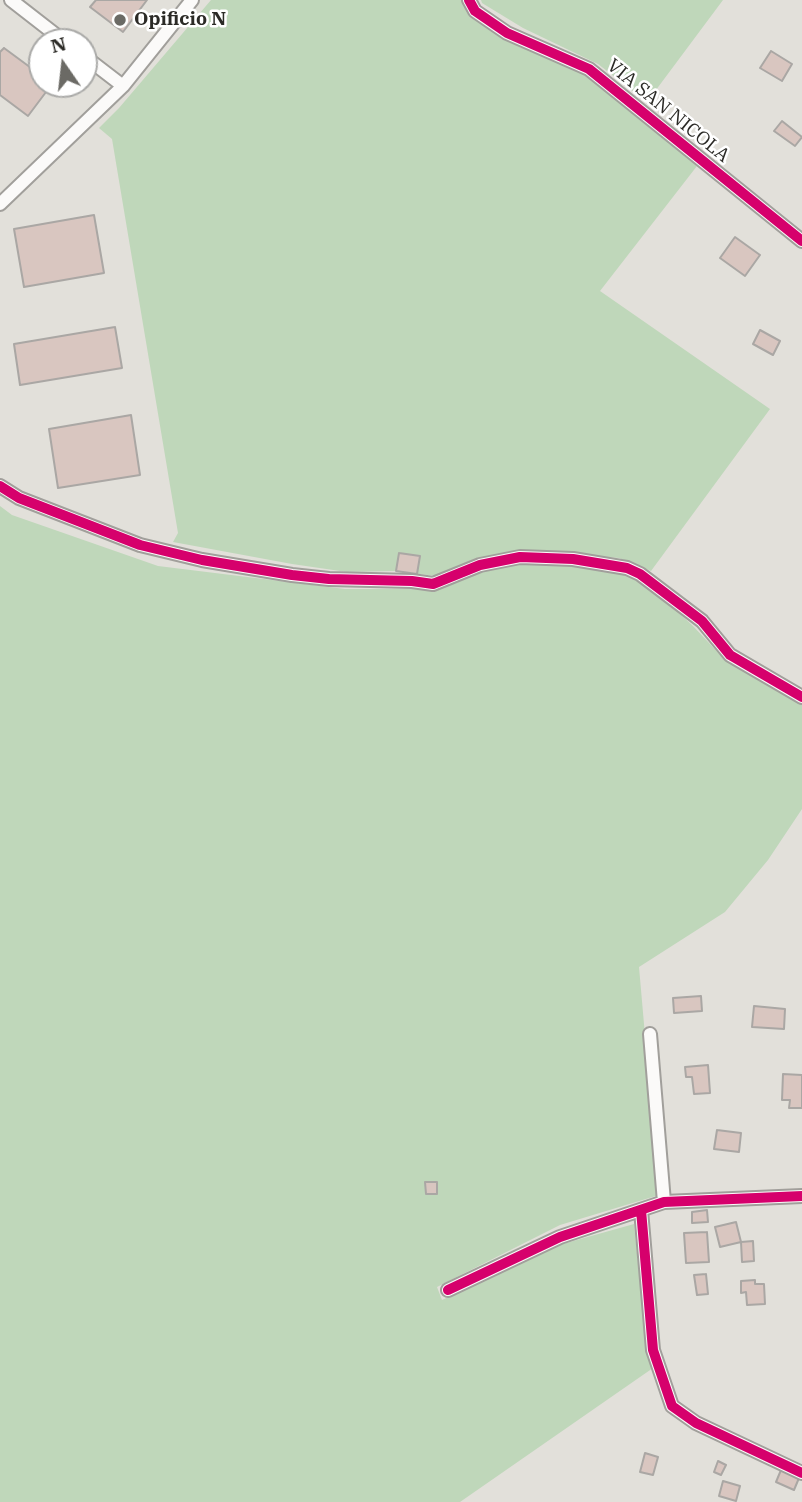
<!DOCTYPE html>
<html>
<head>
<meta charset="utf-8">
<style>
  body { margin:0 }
  #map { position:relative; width:802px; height:1502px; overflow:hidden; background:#e2e0da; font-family:"IBM Plex Serif",serif }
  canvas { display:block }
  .north { position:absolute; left:28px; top:28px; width:70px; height:70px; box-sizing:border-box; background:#fff; border:2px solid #aaaaa8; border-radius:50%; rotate:346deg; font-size:19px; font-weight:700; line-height:28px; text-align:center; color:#2b2a26 }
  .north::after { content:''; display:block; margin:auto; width:24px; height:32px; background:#6b6a65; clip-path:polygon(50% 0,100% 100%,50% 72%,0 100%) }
</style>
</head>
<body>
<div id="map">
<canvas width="802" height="1502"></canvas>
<div class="north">N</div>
</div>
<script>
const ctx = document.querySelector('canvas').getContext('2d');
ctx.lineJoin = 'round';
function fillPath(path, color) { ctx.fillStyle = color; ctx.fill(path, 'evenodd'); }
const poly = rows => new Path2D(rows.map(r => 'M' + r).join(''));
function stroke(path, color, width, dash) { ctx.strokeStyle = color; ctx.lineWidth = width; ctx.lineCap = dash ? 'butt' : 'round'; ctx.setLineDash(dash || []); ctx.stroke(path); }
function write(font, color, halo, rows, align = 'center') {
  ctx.font = font + ' "IBM Plex Serif",serif'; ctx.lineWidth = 5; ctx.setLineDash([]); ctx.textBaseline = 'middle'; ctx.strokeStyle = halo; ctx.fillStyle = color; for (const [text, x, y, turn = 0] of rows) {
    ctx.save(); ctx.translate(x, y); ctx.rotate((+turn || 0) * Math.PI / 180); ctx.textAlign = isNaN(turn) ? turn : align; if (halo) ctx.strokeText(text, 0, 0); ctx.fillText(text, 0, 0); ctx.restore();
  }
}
fillPath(poly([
  [211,0,464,0,478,20,515,44,585,75,697,166,600,291,770,409,651,571,619,558,531,550,490,556,457,567,439,576,417,574,420,556,399,553,396,571,347,572,292,564,173,542,178,533,112,139,99,128,119,108],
  [481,0,723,0,647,102,598,64,523,28,482,3],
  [0,506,12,515,158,566,345,589,437,589,490,568,517,562,610,567,640,577,693,626,726,661,802,704,802,809,768,860,725,912,639,967,659,1195,560,1225,437,1287,442,1300,559,1245,634,1224,646,1342,653,1368,460,1502,0,1502]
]), '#bfd7ba');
const building = poly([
  [96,0,147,0,123,32,90,7,96,0],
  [4,48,42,76,42,84,52,84,28,116,0,95,0,52,4,48],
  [771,51,792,64,782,81,760,68,771,51],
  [782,121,802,137,795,146,774,131,782,121],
  [94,215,104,273,24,287,14,229,94,215],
  [735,237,760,255,745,276,720,258,735,237],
  [115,327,122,368,20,385,14,344,115,327],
  [760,330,780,341,773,355,753,344,760,330],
  [131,415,140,475,58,488,49,429,131,415],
  [399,553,420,556,417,574,396,571,399,553],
  [701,996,702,1011,674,1013,673,998,701,996],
  [754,1006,785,1009,784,1029,752,1027,754,1006],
  [708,1065,710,1093,694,1094,692,1077,686,1077,685,1067,708,1065],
  [783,1074,802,1075,802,1108,789,1108,790,1100,782,1100,783,1074],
  [717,1130,741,1133,739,1152,714,1149,717,1130],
  [425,1182,437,1182,437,1194,426,1194,425,1182],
  [707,1210,708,1222,692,1223,692,1212,707,1210],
  [736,1222,741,1242,720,1247,715,1227,736,1222],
  [707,1232,709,1262,686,1263,684,1233,707,1232],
  [753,1241,754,1261,742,1262,741,1242,753,1241],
  [706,1274,708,1294,697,1295,694,1275,706,1274],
  [755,1280,755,1284,764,1284,765,1304,747,1305,746,1292,741,1293,741,1281,755,1280],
  [645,1453,658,1457,653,1475,640,1472,645,1453],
  [718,1461,726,1465,721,1475,714,1472,718,1461],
  [781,1470,799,1478,794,1490,776,1482,781,1470],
  [723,1481,740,1486,736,1501,719,1496,723,1481]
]);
fillPath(building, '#d9c6c0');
stroke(building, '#aaa7a4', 2);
const street = poly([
  [11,0,65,42],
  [469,0,475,11,507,33,589,69,802,241],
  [84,56,123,86],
  [0,204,123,86,192,0],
  [0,486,19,498,140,545,202,560,292,575,329,579,412,581,433,584,480,565,520,557,573,559,627,568,640,574,702,621,730,655,802,697],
  [650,1034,664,1202],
  [641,1210,653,1350,672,1406,696,1423,802,1473],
  [448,1290,560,1237,664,1202,802,1196]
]);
stroke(street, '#a19f9b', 16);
stroke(street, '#fbfaf9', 12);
stroke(poly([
  [469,0,475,11,507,33,589,69,802,241],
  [0,486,19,498,140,545,202,560,292,575,329,579,412,581,433,584,480,565,520,557,573,559,627,568,640,574,702,621,730,655,802,697],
  [641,1210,653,1350,672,1406,696,1423,802,1473],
  [448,1290,560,1237,664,1202,802,1196]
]), '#d6006c', 10);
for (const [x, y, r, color] of [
  [120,20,7,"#6b6a65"]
]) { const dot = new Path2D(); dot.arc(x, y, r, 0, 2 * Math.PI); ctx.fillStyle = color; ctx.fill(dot); stroke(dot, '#fff', 2.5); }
write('bold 19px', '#2b2a26', '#fff', [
  ["Opificio N",134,20]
], 'left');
write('19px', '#2b2a26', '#fff', [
  ["VIA SAN NICOLA",668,111,39]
]);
</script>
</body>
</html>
